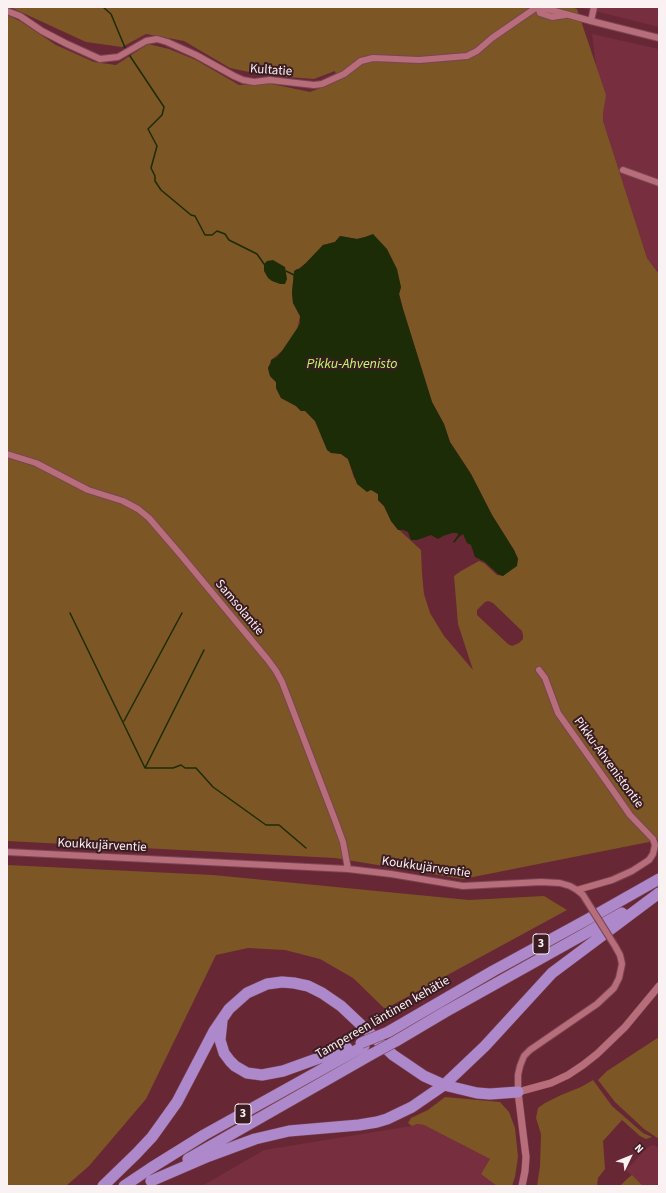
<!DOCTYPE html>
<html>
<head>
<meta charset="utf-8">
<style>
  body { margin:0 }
  #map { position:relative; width:666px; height:1193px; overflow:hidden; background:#682735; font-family:"Source Sans 3",sans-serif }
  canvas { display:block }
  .frame { position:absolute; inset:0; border:8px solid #faf1f2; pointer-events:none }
  .north { position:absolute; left:610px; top:1137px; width:40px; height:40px; -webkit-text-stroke:3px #3a1c22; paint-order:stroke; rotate:47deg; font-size:11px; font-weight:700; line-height:16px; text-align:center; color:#faf1f2 }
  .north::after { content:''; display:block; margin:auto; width:14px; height:18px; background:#faf1f2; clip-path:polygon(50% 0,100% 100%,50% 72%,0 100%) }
</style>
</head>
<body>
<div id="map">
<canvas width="666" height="1193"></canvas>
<div class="frame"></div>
<div class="north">N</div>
</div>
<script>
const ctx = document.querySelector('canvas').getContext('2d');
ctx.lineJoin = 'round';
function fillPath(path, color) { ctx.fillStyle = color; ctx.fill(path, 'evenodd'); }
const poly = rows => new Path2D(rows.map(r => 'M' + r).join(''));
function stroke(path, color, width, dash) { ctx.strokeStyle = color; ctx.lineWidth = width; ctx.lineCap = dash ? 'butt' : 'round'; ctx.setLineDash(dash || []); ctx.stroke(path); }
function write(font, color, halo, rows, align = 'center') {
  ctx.font = font + ' "Source Sans 3",sans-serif'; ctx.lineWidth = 4; ctx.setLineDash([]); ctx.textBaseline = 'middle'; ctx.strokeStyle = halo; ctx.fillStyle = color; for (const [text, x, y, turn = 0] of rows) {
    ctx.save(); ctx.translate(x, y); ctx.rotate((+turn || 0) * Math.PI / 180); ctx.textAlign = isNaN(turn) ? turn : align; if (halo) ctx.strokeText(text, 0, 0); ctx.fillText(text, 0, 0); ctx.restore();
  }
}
fillPath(poly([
  [578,7,659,7,659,27],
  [592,34,659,49,659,273,647,258,603,121],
  [417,1124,424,1125,490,1159,481,1174,497,1186,202,1186,264,1150,411,1126],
  [653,1145,659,1148,659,1186,643,1186,626,1170,648,1147]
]), '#772e3f');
fillPath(poly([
  [10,7,571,7,577,9,606,95,603,113,603,121,647,258,659,274,659,839,649,842,463,879,335,858,7,841,7,15,20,21,56,45,94,62,116,65,148,44,169,49,196,60,239,85,267,83,310,92,338,81,335,71,314,79,263,75,230,68,184,41,146,34,122,47,86,42],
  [340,236,357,239,370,236,401,287,399,294,403,309,432,402,444,424,450,442,471,474,492,515,514,550,518,559,503,576,497,575,484,563,479,561,461,571,454,576,458,624,473,670,444,636,430,613,424,594,422,574,421,550,397,528,391,521,384,506,378,500,378,494,354,478,348,459,341,454,335,453,322,435,315,421,305,410,301,411,296,406,281,398,276,388,276,382,270,376,268,368,271,360,282,351,297,330,300,316,293,303,292,293,294,272,306,263,323,245,335,242],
  [488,601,493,603,522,631,523,635,523,639,519,643,512,646,508,644,477,615,477,610,485,602],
  [7,865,213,875,469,900,544,896,567,910,385,1009,353,978,320,959,285,950,248,948,216,955,146,1099,89,1166,66,1186,7,1186],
  [659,1037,659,1139,644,1129,615,1102,598,1080,607,1071],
  [593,1080,612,1106,643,1133,652,1137,646,1139,640,1136,622,1120,603,1141,605,1169,598,1178,597,1186,537,1186,540,1166,541,1134,536,1118,538,1108,545,1103,561,1095,581,1087],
  [445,1097,500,1102,509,1112,515,1128,518,1157,515,1177,512,1186,497,1186,481,1174,490,1159,424,1125,417,1124,412,1126,408,1123,411,1118,428,1110],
  [632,1175,643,1186,620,1186,627,1179]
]), '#7d5625');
fillPath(poly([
  [373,234,387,249,397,269,401,287,399,294,403,309,432,402,444,424,450,442,471,474,492,515,514,550,518,559,517,566,503,576,498,574,485,562,475,557,471,545,467,543,463,534,459,537,454,543,453,542,458,535,457,533,452,533,443,536,438,539,431,535,417,540,411,540,408,532,403,530,398,530,391,521,384,506,378,500,378,494,371,490,367,492,357,484,348,459,341,454,331,453,327,450,315,421,305,411,301,411,296,406,281,398,276,388,276,382,270,376,268,368,271,363,271,360,277,357,282,351,300,324,300,316,293,303,292,293,294,271,297,269,299,269,306,263,323,245,335,242,340,236,357,239,365,237],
  [273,260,285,267,287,279,285,284,280,284,272,281,268,278,264,271,264,264,267,261]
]), '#1c2c06');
stroke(poly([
  [103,7,111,14,126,50],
  [128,53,164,107,162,115,148,129,157,146,151,168,155,176,155,181,161,190,191,215,195,216,205,235,212,235,217,231,225,234,229,240,257,254,264,264],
  [286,271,294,275],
  [70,613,145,768],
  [124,721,182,613],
  [145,768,173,768,181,765,185,768,196,768,213,787,266,825,279,825,306,848],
  [145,768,204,650]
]), '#1c2c06', 1.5);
const minor = poly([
  [538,7,540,13,552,17,565,15],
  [540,7,591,21,659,38],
  [7,11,20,16,42,31,67,44,100,59,118,57,146,41,157,39,167,42,196,55,234,76,243,80,254,82,270,80,314,85,322,84,344,74,361,61,373,58,419,60,467,56,477,51,492,38,537,7],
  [591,21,594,7],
  [623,170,659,183],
  [7,454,36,463,88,490,123,501,138,509,149,518,180,554,268,660,276,671,282,682,335,820,343,842,348,869],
  [539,670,545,678,558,713,614,792,630,815,653,839,655,845,653,854,649,860,632,871,612,880,577,890],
  [7,852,348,869,391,874,463,886,541,882,560,883,570,886,577,890,583,895],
  [518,1092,518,1075,520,1066,524,1056,530,1050,597,1004,614,988,619,978,622,964,620,955,615,946]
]);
const tertiary = poly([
  [522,1186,525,1171,526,1157,518,1092,551,1083,568,1075,583,1065,597,1054,625,1027,659,986]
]);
const motorway = poly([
  [222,1021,220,1040,224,1053,230,1061,235,1066,247,1073,262,1075,283,1071,347,1048],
  [388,1032,493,971,590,918,659,879],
  [396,1041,445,1012,622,913],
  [188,1159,372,1054],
  [151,1181,209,1156,255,1139,289,1131,359,1125,377,1122,387,1119,412,1107,444,1085,485,1046,552,973,659,893],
  [103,1186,136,1154,152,1137,177,1102,214,1031,229,1009,247,993,267,984,282,982,294,983,308,986,322,993,341,1006,393,1055,424,1076,444,1085,477,1093,490,1094,518,1092],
  [124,1186,151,1168,204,1135,364,1046]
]);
stroke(minor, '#784554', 8);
stroke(tertiary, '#784554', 8);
stroke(motorway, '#784554', 12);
stroke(minor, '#b76d7a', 6);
stroke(tertiary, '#b76d7a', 7);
stroke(motorway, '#ad88ca', 11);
const minorBridge = poly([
  [583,895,615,946]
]);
const motorwayBridge = poly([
  [361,1043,388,1032],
  [372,1054,396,1041]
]);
stroke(minorBridge, '#784554', 8, []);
stroke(motorwayBridge, '#784554', 12, []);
stroke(minorBridge, '#b76d7a', 6);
stroke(motorwayBridge, '#ad88ca', 11);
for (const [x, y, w] of [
  [541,944,16],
  [243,1114,16]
]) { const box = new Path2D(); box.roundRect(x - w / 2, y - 10, w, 20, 3); ctx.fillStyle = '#3a1c22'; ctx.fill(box); stroke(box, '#faf1f2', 1); }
write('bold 12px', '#faf1f2', null, [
  ["3",541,944],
  ["3",243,1114]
]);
write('13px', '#faf1f2', '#3a1c22', [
  ["Kultatie",271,71,4],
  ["Samsolantie",239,608,50],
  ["Pikku-Ahvenistontie",608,763,54],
  ["Koukkujärventie",102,846,3],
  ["Koukkujärventie",426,868,8],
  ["Tampereen läntinen kehätie",383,1018,-30]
]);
write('italic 14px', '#bbfc68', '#3a1c22', [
  ["Pikku-Ahvenisto",352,365]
]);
</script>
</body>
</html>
